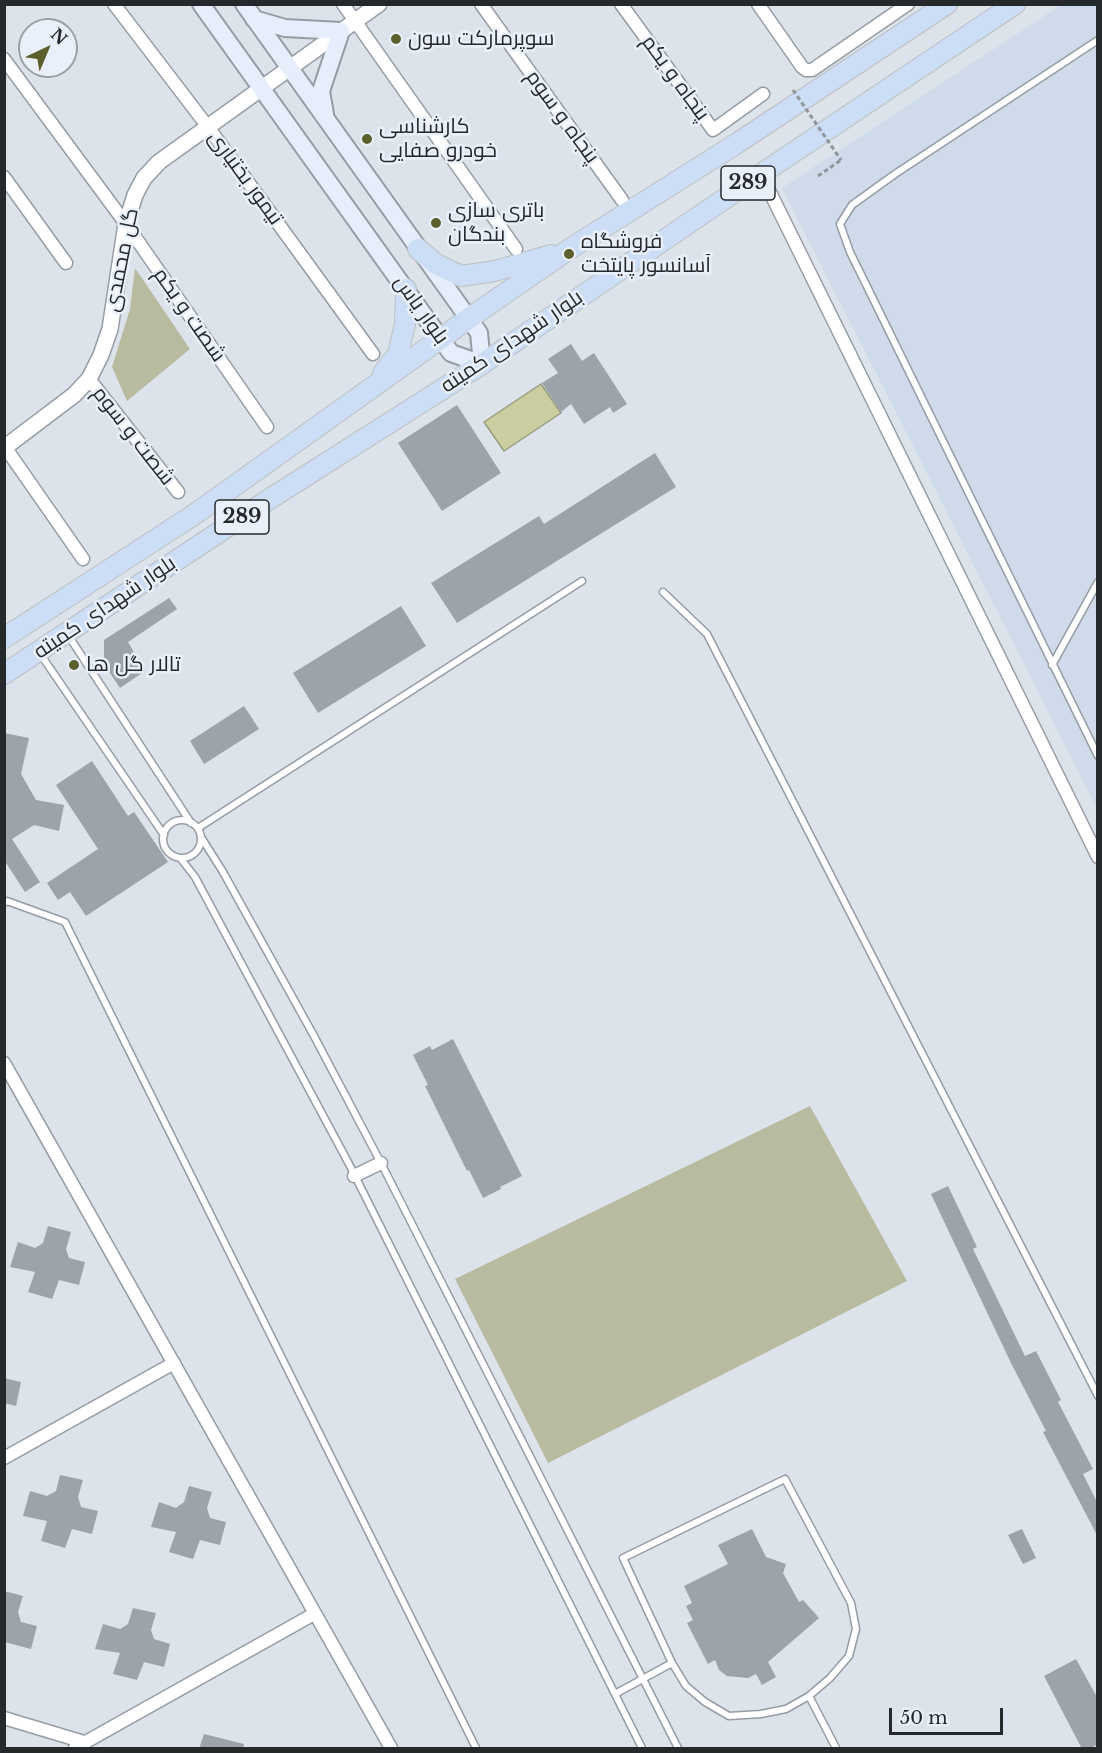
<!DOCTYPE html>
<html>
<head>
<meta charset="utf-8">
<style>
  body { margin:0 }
  #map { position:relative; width:1102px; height:1753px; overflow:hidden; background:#dce3eb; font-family:"Libre Baskerville",serif }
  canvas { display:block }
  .frame { position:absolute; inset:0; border:6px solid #26292c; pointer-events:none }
  .north { position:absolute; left:18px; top:18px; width:60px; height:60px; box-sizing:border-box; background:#e9f0f9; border:2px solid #9ba0a7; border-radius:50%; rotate:44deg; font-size:16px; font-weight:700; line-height:24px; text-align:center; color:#26292c }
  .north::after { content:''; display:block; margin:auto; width:21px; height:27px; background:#5d5f2c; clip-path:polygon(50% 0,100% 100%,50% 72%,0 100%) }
  .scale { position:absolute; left:889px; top:1708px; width:114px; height:27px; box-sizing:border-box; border:3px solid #26292c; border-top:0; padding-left:8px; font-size:18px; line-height:21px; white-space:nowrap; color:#26292c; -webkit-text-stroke:4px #e9f0f9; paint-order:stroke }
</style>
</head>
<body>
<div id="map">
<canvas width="1102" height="1753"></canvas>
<div class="frame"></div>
<div class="north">N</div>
<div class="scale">50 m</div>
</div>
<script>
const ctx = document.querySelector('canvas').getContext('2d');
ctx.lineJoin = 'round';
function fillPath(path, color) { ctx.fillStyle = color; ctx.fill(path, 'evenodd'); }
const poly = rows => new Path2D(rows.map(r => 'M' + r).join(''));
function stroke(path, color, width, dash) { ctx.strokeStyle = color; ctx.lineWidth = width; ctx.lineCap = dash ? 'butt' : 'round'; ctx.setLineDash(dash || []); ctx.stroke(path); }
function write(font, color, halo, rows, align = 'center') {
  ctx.font = font + ' "Libre Baskerville",Cairo,serif'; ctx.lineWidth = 5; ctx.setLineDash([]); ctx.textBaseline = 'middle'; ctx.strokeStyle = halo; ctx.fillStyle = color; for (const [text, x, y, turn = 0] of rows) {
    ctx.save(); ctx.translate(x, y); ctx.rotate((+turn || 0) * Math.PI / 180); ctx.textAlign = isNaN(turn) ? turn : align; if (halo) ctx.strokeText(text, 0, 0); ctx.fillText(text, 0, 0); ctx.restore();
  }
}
fillPath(poly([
  [1061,5,1097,5,1097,808,782,188]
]), '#cfdbea');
fillPath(poly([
  [135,268,190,349,127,401,112,367,130,309],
  [810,1106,907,1281,548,1463,455,1279]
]), '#b9bba0');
const water = poly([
  [541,384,561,413,504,451,484,422,541,384]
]);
fillPath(water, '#cbcea1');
stroke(water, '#9a9c7e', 1.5);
fillPath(poly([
  [571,344,582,361,594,353,627,404,613,413,610,407,584,424,571,404,561,412,542,383,558,373,548,359],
  [457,405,501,473,442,511,398,443],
  [655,453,676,487,457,623,431,583,539,516,544,524],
  [169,598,177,609,128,642,145,671,120,688,104,664,104,640],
  [401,606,426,646,318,713,293,673],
  [244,706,259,729,204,764,190,741],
  [4,733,29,738,21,774,36,800,64,805,59,831,34,825,12,839,40,882,25,892,4,860],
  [92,761,128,816,134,812,168,862,86,916,70,892,58,900,47,883,98,849,56,785],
  [453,1039,522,1176,500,1187,501,1189,483,1198,469,1170,467,1171,425,1086,428,1085,413,1055,430,1046,432,1050],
  [948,1186,977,1247,973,1249,1025,1356,1036,1351,1061,1400,1058,1402,1093,1469,1083,1474,1098,1504,1098,1537,1043,1432,1046,1431,1011,1363,931,1194],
  [48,1226,71,1232,66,1249,69,1258,85,1262,79,1285,59,1280,52,1299,28,1292,35,1272,10,1267,18,1242,35,1248,43,1243],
  [4,1378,21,1382,16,1406,4,1403],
  [60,1475,83,1480,78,1497,81,1507,98,1511,92,1534,72,1529,65,1548,41,1541,47,1521,23,1516,30,1491,47,1496,56,1491],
  [189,1486,212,1492,207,1508,210,1518,226,1522,220,1545,200,1540,193,1559,169,1552,176,1532,151,1527,159,1502,176,1508,184,1502],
  [752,1529,766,1557,786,1564,783,1573,799,1602,803,1600,819,1618,768,1662,776,1677,762,1685,756,1674,748,1678,727,1676,719,1670,715,1660,708,1664,687,1623,693,1620,686,1606,692,1603,684,1586,728,1564,718,1545],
  [1022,1529,1036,1558,1023,1564,1008,1535],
  [4,1591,23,1596,18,1612,21,1622,37,1626,31,1649,4,1642],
  [133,1608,156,1613,151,1630,154,1639,170,1644,164,1667,144,1662,137,1680,113,1674,120,1653,95,1649,103,1624,120,1629,128,1624],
  [1076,1659,1098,1699,1098,1744,1089,1749,1082,1749,1044,1676],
  [204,1734,244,1744,243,1749,199,1749]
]), '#9da3ab');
const service = poly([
  [1098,40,895,174,852,205,840,224,850,252,1098,756],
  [663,592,707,634,1098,1396],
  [68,635,191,823],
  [41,655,164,835],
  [1052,665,1098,582],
  '163 839a19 19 0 1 1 38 0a19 19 0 1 1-38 0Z',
  [198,828,582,581],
  [201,837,223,872,314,1036,381,1163,678,1748],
  [181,859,195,877,349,1164,642,1748],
  [4,903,7,901,65,922,476,1748],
  [615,1694,672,1663,686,1686,705,1702,729,1716,761,1714,786,1709,809,1696,830,1678,849,1656,856,1629,851,1603,785,1479,623,1558,672,1663],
  [809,1696,836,1748]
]);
const minor = poly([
  [114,4,208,127,373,354],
  [343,4,516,249],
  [481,4,622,200],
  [621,4,713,130,763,94],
  [758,4,802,67,806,70,812,70,908,4],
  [4,59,126,224,267,427],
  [761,174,1098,857],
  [4,177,66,263],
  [89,379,178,492],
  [5,447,83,559],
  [4,1063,391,1748],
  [354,1176,381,1163],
  [4,1458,174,1363],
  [4,1718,84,1742],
  [75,1748,314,1614]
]);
const tertiary = poly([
  [4,448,74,395,89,379,101,355,110,329,126,224,135,195,144,178,159,162,379,4]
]);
const secondary = poly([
  [201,4,451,353,482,364,479,333,244,4],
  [254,19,285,28,341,31,321,91,325,114]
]);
const primary = poly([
  [418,249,436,264,461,276,495,271,551,255],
  [383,373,398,354,405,324,406,289],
  [4,638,195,514,468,319,568,250,739,142,947,4],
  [4,674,268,500,482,364,761,174,1015,4]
]);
stroke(service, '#959ca4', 9);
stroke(minor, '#959ca4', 15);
stroke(tertiary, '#959ca4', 18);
stroke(secondary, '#959ca4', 20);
stroke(primary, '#bebfc0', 22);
stroke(poly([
  [818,176,841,160]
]), '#90959b', 3, [4.5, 3]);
stroke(service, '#fff', 6);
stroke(minor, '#fff', 12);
stroke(tertiary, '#fff', 15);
stroke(secondary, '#e5eefa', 16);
stroke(primary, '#cbdef5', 20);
stroke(poly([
  [793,90,841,160]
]), '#90959b', 3, [4.5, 3]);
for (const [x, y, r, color] of [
  [396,39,6,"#5d5f2c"],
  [367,139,6,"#5d5f2c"],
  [436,223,6,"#5d5f2c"],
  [569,254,6,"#5d5f2c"],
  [74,665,6,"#5d5f2c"]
]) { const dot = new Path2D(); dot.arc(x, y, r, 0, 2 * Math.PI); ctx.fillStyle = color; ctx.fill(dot); stroke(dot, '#e9f0f9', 2); }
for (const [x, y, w] of [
  [748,183,54],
  [242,517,54]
]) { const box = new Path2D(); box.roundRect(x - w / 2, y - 17, w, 34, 4.5); ctx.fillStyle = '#e9f0f9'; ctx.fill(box); stroke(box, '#26292c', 1.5); }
write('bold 20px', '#26292c', null, [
  ["289",748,183],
  ["289",242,517]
]);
write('21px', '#26292c', '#e9f0f9', [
  ["سوپرمارکت سون",408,39],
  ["کارشناسی",379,127],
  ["خودرو صفایی",379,151],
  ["باتری سازی",448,211],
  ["بندگان",448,235],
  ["فروشگاه",581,242],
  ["آسانسور پایتخت",581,266],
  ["تالار گل ها",86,665]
], 'left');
write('21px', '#26292c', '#e9f0f9', [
  ["پنجاه و یکم",675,78,54],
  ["پنجاه و سوم",562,117,54],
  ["تیمور بختیاری",245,178,54],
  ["گل محمدی",122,260,-79],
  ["بلوار یاس",421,310,55],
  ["شصت و یکم",189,315,55],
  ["بلوار شهدای کمیته",512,342,-34],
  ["شصت و سوم",133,436,52],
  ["بلوار شهدای کمیته",105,608,-34]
]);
</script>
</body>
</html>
